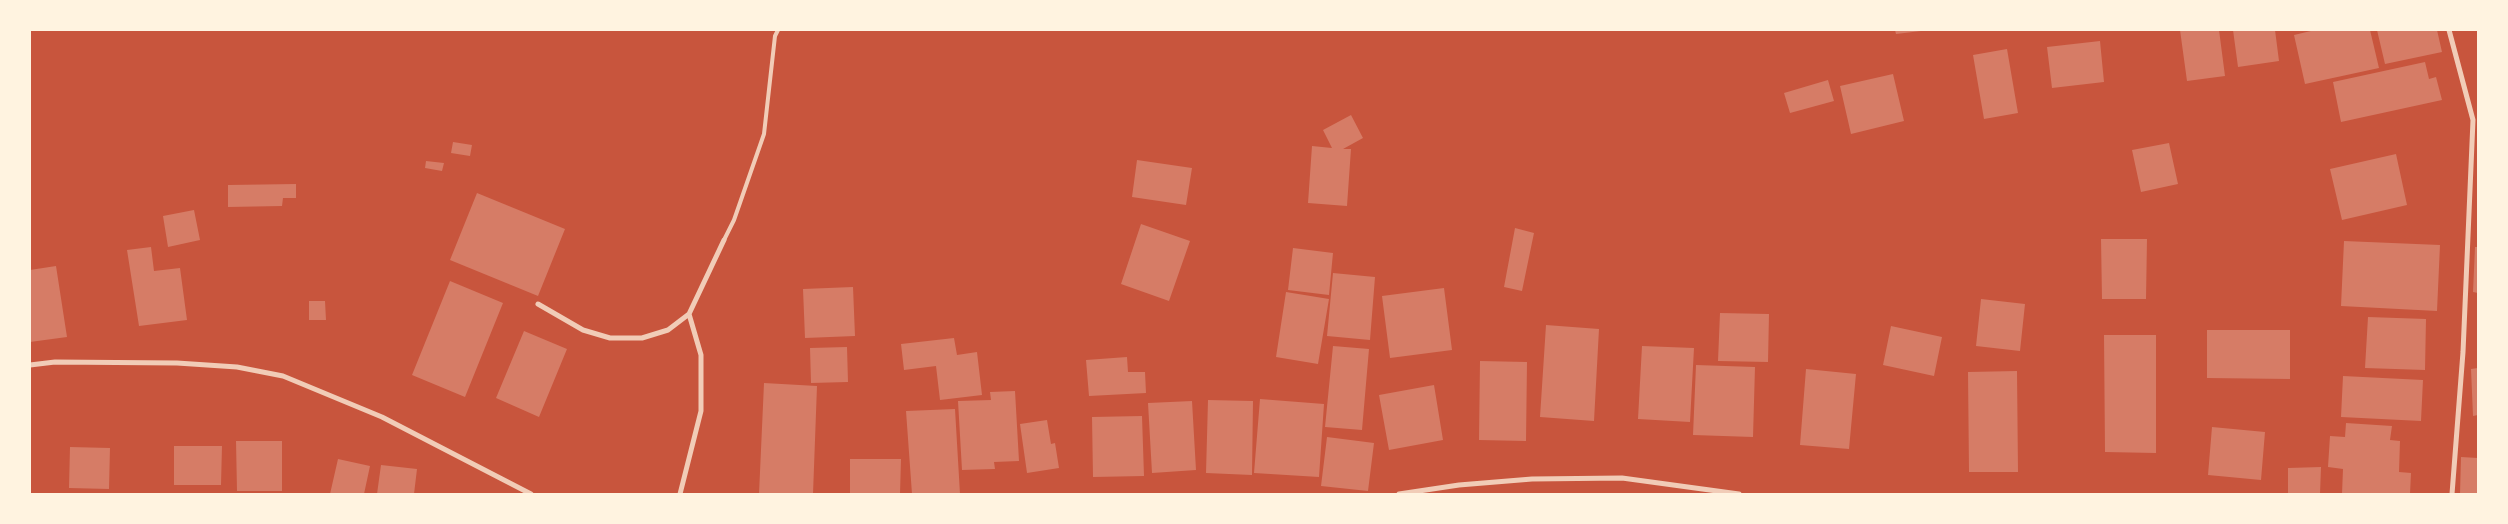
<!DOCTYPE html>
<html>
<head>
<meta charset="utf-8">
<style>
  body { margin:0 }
  #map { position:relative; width:2508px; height:524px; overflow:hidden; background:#c8553d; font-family:"Asap Condensed",sans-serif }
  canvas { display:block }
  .frame { position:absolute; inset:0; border:31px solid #fff3e0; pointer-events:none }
</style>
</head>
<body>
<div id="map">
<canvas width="2508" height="524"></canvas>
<div class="frame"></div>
</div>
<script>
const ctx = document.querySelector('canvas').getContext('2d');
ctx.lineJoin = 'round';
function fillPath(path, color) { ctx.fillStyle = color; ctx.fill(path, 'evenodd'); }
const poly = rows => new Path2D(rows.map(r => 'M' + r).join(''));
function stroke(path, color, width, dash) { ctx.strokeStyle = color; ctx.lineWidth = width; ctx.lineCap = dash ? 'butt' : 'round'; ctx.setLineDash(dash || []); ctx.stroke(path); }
fillPath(poly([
  [1895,30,1921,30,1921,31,1896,34],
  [2180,30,2219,30,2225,76,2187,81],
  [2233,30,2275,30,2279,61,2238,67],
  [2315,30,2370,30,2379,68,2305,84,2294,35],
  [2377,30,2437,30,2442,52,2385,64],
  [2100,41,2104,82,2052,88,2047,47],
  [2007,49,2018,113,1984,119,1973,55],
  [2425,62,2429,79,2436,77,2442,100,2341,122,2333,82],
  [1893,74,1904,121,1851,134,1840,86],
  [1828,80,1834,101,1790,113,1784,93],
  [1351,115,1363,138,1343,149,1351,149,1347,206,1308,203,1312,146,1332,148,1323,130],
  [453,142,472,145,470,156,451,153],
  [2169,143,2178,184,2141,192,2132,150],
  [2396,154,2407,205,2342,220,2330,169],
  [1137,160,1192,168,1186,205,1132,197],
  [426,161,444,163,442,171,425,168],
  [296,184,296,198,283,198,282,206,228,207,228,185],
  [477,193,565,229,538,296,450,260],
  [194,210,200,240,168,247,163,216],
  [1141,224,1190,241,1169,301,1121,284],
  [1515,228,1534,233,1522,291,1504,287],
  [2101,239,2147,239,2146,299,2102,299],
  [2344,241,2440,245,2437,311,2341,306],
  [151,247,154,271,180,268,187,320,139,326,127,250],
  [2475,247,2478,247,2478,293,2473,292],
  [1293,248,1333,253,1329,295,1288,290],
  [56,266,67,337,30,342,30,270],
  [1333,273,1375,277,1370,340,1327,336],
  [450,281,503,303,465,397,412,375],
  [853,287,855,336,805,338,803,289],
  [1444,288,1452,350,1390,358,1382,296],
  [1286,292,1329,299,1318,364,1276,357],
  [1981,299,2025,304,2020,351,1976,346],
  [309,301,325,301,326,320,309,320],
  [1720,313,1769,314,1768,362,1718,361],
  [2368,317,2426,319,2425,370,2365,368],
  [1546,325,1599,329,1594,421,1540,417],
  [1891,326,1942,337,1934,376,1883,365],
  [2207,330,2290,330,2290,379,2207,378],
  [524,331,567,349,539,417,496,398],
  [2104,335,2156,335,2156,453,2105,452],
  [954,338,957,355,977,352,982,395,940,400,936,366,904,370,901,344],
  [1333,346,1369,349,1362,430,1325,427],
  [1642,346,1694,348,1690,422,1638,419],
  [847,347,848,382,811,383,810,348],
  [1127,357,1128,372,1145,372,1146,393,1089,396,1086,360],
  [1480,361,1527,362,1526,441,1479,440],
  [1696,365,1755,367,1753,437,1693,435],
  [2478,368,2478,415,2473,416,2471,369],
  [1806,369,1856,374,1849,449,1800,445],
  [2017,371,2018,472,1969,472,1968,372],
  [2343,376,2423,380,2421,421,2341,417],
  [764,383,817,386,813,494,759,494],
  [1434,385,1443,440,1389,450,1379,395],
  [1015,391,1019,461,994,462,995,469,962,470,958,401,991,400,990,392],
  [1260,399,1324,404,1319,477,1254,473],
  [1208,400,1253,401,1252,475,1206,473],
  [1192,401,1196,470,1152,473,1148,403],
  [955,409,960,494,912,494,906,411],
  [1142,416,1144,476,1093,477,1092,417],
  [1047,420,1051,444,1055,443,1059,468,1027,473,1020,424],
  [2346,423,2392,426,2390,440,2400,441,2399,472,2411,473,2410,494,2342,494,2343,469,2328,467,2330,436,2345,437],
  [2212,427,2265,432,2261,480,2208,475],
  [1327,437,1374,443,1368,491,1321,486],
  [236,441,282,441,282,491,237,491],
  [174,446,222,446,221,485,174,485],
  [70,447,110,448,109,489,69,488],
  [2461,457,2478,458,2478,494,2460,494],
  [338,459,370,466,364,494,330,494],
  [850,459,901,459,900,494,850,494],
  [381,465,417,469,414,494,377,494],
  [2321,467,2320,494,2288,494,2288,468]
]), '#d67c66');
stroke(poly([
  [724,240,734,220,764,134,775,36,778,30]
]), '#f1ccb7', 4);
stroke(poly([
  [2449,30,2473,120,2463,352,2452,494],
  [538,304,583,330,610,338,642,338,668,330,689,314],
  [30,365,55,362,177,363,237,367,283,376,382,417,531,494],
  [680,494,701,411,701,355,689,314,724,240],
  [1399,494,1459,485,1532,479,1622,478,1739,494]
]), '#f1ccb7', 5);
</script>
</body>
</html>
